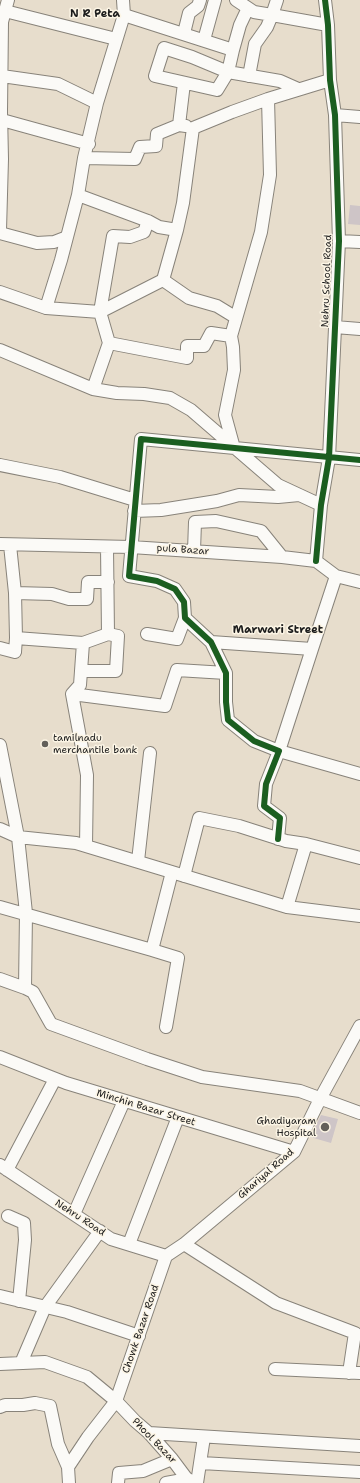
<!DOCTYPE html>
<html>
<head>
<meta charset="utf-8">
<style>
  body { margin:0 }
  canvas { display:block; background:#e7ddcc }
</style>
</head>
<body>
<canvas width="360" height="1483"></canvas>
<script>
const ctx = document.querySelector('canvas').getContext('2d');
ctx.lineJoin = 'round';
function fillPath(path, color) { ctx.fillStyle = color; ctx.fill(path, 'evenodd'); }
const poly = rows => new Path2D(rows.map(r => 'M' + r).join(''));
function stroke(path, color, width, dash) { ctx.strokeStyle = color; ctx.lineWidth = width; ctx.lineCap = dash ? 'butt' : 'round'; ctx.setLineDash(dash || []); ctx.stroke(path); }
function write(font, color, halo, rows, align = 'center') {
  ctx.font = font + ' "Shantell Sans",sans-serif'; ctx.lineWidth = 3; ctx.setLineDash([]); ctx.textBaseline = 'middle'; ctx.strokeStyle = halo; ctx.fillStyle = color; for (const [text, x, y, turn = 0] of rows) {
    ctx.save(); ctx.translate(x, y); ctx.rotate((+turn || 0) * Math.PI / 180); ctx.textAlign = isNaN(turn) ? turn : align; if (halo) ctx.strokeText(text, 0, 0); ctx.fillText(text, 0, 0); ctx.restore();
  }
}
fillPath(poly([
  [350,205,360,206,360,225,348,224],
  [321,1115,338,1119,331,1143,310,1137]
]), '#cec5c7');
const minor = poly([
  [236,0,254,12,272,15,267,27,255,44,249,76],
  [277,0,272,15,328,25],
  [5,11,116,39],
  [124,15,233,50,228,72,280,81,298,89],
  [184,33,189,13,198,6,200,0],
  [204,40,215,0],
  [164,48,192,57,228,72,217,90,155,76,164,48],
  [233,50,240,25,248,8],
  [2,76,58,84,97,103],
  [184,83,179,125,186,126],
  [335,115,360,117],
  [2,120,89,144],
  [84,158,135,159,140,147,156,146,157,134,179,125],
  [78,195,148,221,159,227,177,230],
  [0,230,2,159,1,112,2,22,8,0],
  [0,233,37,243,54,242,67,237],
  [339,241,360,242],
  [163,280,189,298,217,306,235,317],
  [0,292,46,308,100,312,163,280,177,230,183,203,193,128,232,112,268,99,330,80],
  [46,308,61,260,78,195,84,158,97,103,124,15,123,0],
  [335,327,360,329],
  [109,343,187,358,187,346,204,346,211,333,231,336],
  [0,350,93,389,109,343,100,312,113,236,130,237,144,232,148,221],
  [93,389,117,393,144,394,170,398,191,410,278,485,321,505],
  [234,448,225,415,234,370,233,347,231,336,261,232,270,175,268,99],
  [0,465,60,477,135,500],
  [134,511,161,510,186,506,217,501,239,495,278,497,299,495],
  [0,544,131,547,282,557,316,561,336,576,360,582],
  [10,545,15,593,16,638,83,643],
  [194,551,195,522,216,521,261,531,282,557],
  [316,561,321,505,329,458,339,241,335,115,330,80,328,25,325,0],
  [15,593,52,594,69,599,87,599,88,582,108,582],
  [147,634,177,639,185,618],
  [211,642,312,649,336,576],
  [0,648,15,652,16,638],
  [312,649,279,751,360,774],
  [81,671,116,671,118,636,108,634],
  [72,694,80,685,83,643,108,634,107,547],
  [0,745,18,837,26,913,25,988],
  [0,829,18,837,76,843,287,907,360,916],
  [278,839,280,818,264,806,266,784,279,751,254,741,228,720,226,702,226,673,211,642,185,618,184,602,175,589,157,581,129,576,141,439,360,460],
  [86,846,87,775,72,694,165,706,177,670,226,673],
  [138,861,150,753],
  [184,876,199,818,239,826,286,841,306,844,360,858],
  [0,907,152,950,172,872],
  [287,907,306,844],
  [152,950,178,958,166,1027],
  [0,979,25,988,33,992,51,1024,147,1059,202,1077,300,1091,360,1113],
  [0,1057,66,1083,294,1152],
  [0,1165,111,1239,166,1256],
  [7,1170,55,1079],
  [74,1214,124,1101],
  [8,1216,24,1223,25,1240,19,1301],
  [129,1244,178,1117],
  [184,1244,276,1303,355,1333,349,1373],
  [166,1256,184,1244,294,1152,320,1099,360,1026],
  [0,1296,67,1312,139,1336],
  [21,1363,45,1307,100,1231],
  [0,1364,45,1362,87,1377,116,1401,135,1421,149,1433,172,1459,190,1483],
  [275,1369,360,1373],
  [0,1407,5,1405,23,1405,35,1403,50,1406,58,1444,68,1467,69,1483],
  [149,1433,360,1446],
  [201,1463,360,1472],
  [68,1467,88,1437,116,1401,166,1256],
  [118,1483,119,1473,143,1471,172,1459],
  [166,1483,188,1479],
  [197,1483,204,1437]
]);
stroke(minor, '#88837a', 14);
stroke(minor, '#fbfaf7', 12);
stroke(poly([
  [316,561,321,505,329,458,339,241,335,115,330,80,328,25,325,0],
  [278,839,280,818,264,806,266,784,279,751,254,741,228,720,226,702,226,673,211,642,185,618,184,602,175,589,157,581,129,576,141,439,360,460]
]), '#1b5e20', 6);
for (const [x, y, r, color] of [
  [45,744,4,"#63605a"],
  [325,1127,5,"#63605a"]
]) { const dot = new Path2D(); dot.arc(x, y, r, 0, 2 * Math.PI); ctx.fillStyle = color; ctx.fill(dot); stroke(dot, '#fcf5e5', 1.5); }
write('10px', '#1c1c1c', '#fcf5e5', [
  ["Nehru School Road",327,281,-88],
  ["pula Bazar",183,550,4],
  ["Minchin Bazar Street",146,1108,17],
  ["Ghariyal Road",266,1174,-41],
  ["Nehru Road",80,1218,33],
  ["Chowk Bazar Road",141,1329,-71],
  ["Phool Bazar",154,1441,46]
]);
write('10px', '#1c1c1c', '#fcf5e5', [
  ["tamilnadu",53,738],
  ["merchantile bank",53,750],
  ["Ghadiyaram",316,1121,"right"],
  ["Hospital",316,1133,"right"]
], 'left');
write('bold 11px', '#1c1c1c', '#fcf5e5', [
  ["N R Peta",95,14],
  ["Marwari Street",278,630]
]);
</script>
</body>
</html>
